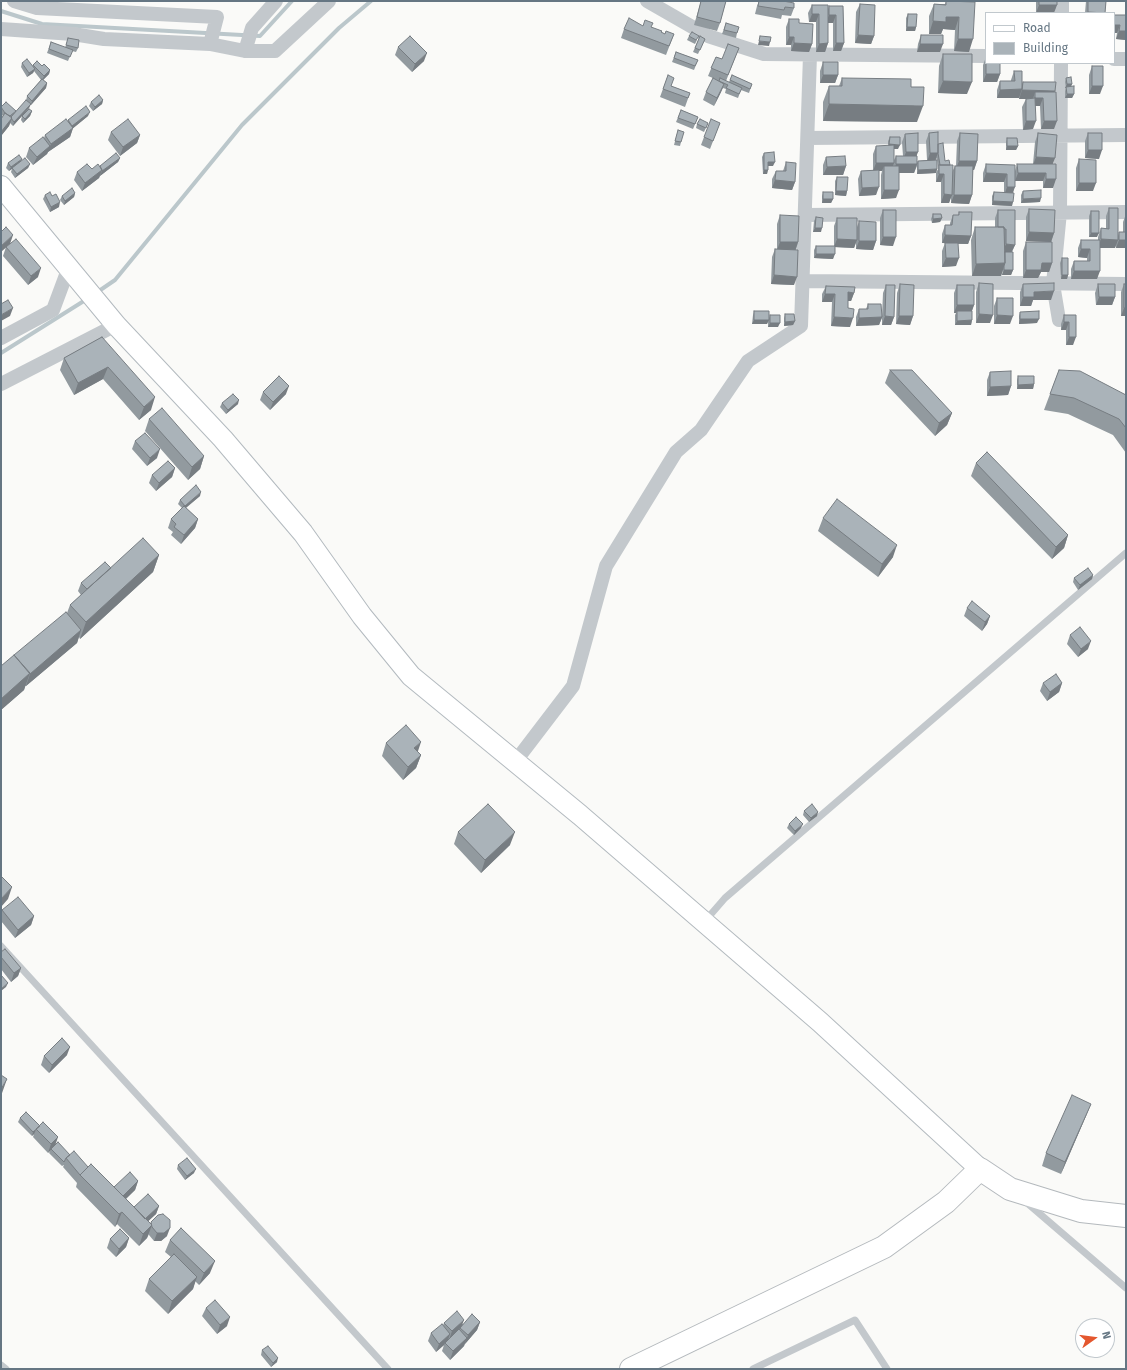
<!DOCTYPE html>
<html>
<head>
<meta charset="utf-8">
<style>
  body { margin:0 }
  #map { position:relative; width:1127px; height:1370px; overflow:hidden; background:#fafaf8; font-family:"Fira Sans",sans-serif }
  canvas { display:block }
  .frame { position:absolute; inset:0; border:2px solid #657683; pointer-events:none }
  .legend { position:absolute; left:985px; top:12px; width:130px; height:52px; box-sizing:border-box; background:#fff; border:1px solid #c1c8cd; margin:0; padding:5px 7px; list-style:none; font-size:12px; color:#657683 }
  .legend li { display:flex; align-items:center; gap:8px; height:20px }
  .legend b { width:20px; border:1px solid #c1c8cd }
  .north { position:absolute; left:1075px; top:1318px; width:40px; height:40px; box-sizing:border-box; background:#fff; border:1px solid #c1c8cd; border-radius:50%; rotate:76deg; font-size:11px; font-weight:700; line-height:16px; text-align:center; color:#657683 }
  .north::after { content:''; display:block; margin:auto; width:14px; height:18px; background:#e4572e; clip-path:polygon(50% 0,100% 100%,50% 72%,0 100%) }
</style>
</head>
<body>
<div id="map">
<canvas width="1127" height="1370"></canvas>
<div class="frame"></div>
<ul class="legend">
<li><b style="height:5px;background:#fff"></b>Road</li>
<li><b style="height:11px;background:#aab3b9"></b>Building</li>
</ul>
<div class="north">N</div>
</div>
<script>
const ctx = document.querySelector('canvas').getContext('2d');
ctx.lineJoin = 'round';
const poly = rows => new Path2D(rows.map(r => 'M' + r).join(''));
function stroke(path, color, width, dash) { ctx.strokeStyle = color; ctx.lineWidth = width; ctx.lineCap = dash ? 'butt' : 'round'; ctx.setLineDash(dash || []); ctx.stroke(path); }
function fillPath(path, color) { ctx.fillStyle = color; ctx.fill(path, 'evenodd'); }
stroke(poly([
  [1,11,42,24,260,36,292,1],
  [96,293,115,280,242,125,339,28,371,1],
  [1,353,87,299]
]), '#bbc7cb', 4);
const secondary = poly([
  [1,186,116,325,223,439,303,533,362,616,411,676,580,815,820,1022,980,1169]
]);
const highway = poly([
  [631,1369,884,1247,946,1202,980,1169,1010,1189,1081,1211,1126,1216]
]);
stroke(secondary, '#b3babf', 22);
stroke(highway, '#b4b9bd', 24);
stroke(poly([
  [705,921,725,898,1126,553],
  [1,946,388,1369],
  [1026,1202,1126,1288],
  [1,1365,6,1369],
  [753,1369,855,1320,887,1369]
]), '#c3c8cc', 7);
stroke(poly([
  [14,1,37,8,217,17,210,44],
  [647,1,708,36,764,54,986,56],
  [1062,13,1062,1],
  [1,29,73,34,104,39,210,44,245,51,275,51,329,1],
  [245,51,252,28,276,1],
  [1114,59,1126,59],
  [808,138,1126,135],
  [806,215,1126,212],
  [803,281,1126,284],
  [1059,320,1053,284,1060,212,1061,63],
  [1,338,53,310,69,267],
  [1,384,116,325],
  [515,762,573,686,606,566,676,452,701,430,748,361,801,326,810,55]
]), '#c3c8cc', 14);
stroke(secondary, '#fff', 20);
stroke(highway, '#fff', 22);
fillPath(poly([
  [701,1,726,1,720,23,717,31,694,25],
  [759,1,783,1,794,8,791,16,782,15,781,19,755,14,757,6],
  [946,1,957,1,969,52,954,51,955,30,943,29,941,34,929,34,929,16,934,4,945,4],
  [1036,1,1057,1,1054,13,1036,13],
  [1086,1,1106,1,1105,13,1085,13],
  [860,4,874,36,871,44,855,43,856,12],
  [812,5,828,9,829,6,843,6,844,43,841,51,833,51,833,23,828,23,828,43,825,52,816,52,816,22,809,22,808,13],
  [908,14,916,27,915,31,906,31,906,18],
  [1126,15,1126,40,1116,39,1117,33,1114,33],
  [789,19,799,23,812,44,809,52,791,51,791,45,786,45,786,27],
  [726,23,737,33,736,38,722,34],
  [643,26,651,27,665,34,674,34,666,55,621,38,624,29],
  [921,35,940,52,917,52,918,44],
  [689,36,697,40,695,44,687,40],
  [700,36,705,39,698,54,693,52],
  [68,38,78,48,76,52,72,51,68,61,47,53,51,42,65,48],
  [398,47,424,61,412,72,395,55],
  [739,48,726,81,729,82,732,75,752,84,749,93,741,90,738,98,725,93,726,89,723,88,714,106,703,100,706,92,713,78,708,76,716,57,722,59],
  [676,52,698,60,694,70,672,62],
  [943,54,967,94,938,93,939,66],
  [986,57,1000,74,997,82,983,82,983,65],
  [823,62,838,75,835,83,820,83,820,71],
  [22,63,32,66,33,65,42,66,50,70,49,74,43,80,47,83,46,88,31,105,30,105,29,108,13,126,10,123,9,126,1,136,1,119,3,116,1,114,1,107,15,113,26,101,27,96,41,80,34,71,33,73,27,77,21,67],
  [1092,66,1100,94,1089,94,1089,75],
  [1014,71,1022,84,1023,82,1055,92,1054,129,1041,129,1040,106,1035,106,1033,129,1023,130,1022,107,1026,99,1029,99,1019,99,1020,96,1019,98,997,98,997,90,1000,81,1011,81,1011,80],
  [668,75,671,86,690,93,685,107,660,97],
  [842,78,911,87,917,122,823,121,823,102,829,86,839,86],
  [1066,78,1072,84,1071,87,1074,94,1072,98,1065,98,1065,91,1066,88,1065,82],
  [103,100,102,104,93,111,89,106,91,102],
  [681,110,698,117,693,129,676,122],
  [32,111,30,116,23,123,21,120,22,116],
  [88,116,73,128,70,137,48,152,47,154,33,165,26,157,29,148,44,138,45,135,68,121,68,120],
  [708,123,704,132,696,128,697,124],
  [720,123,710,149,701,145,704,137],
  [678,130,681,142,680,146,674,145],
  [111,132,140,135,137,143,120,156,108,140],
  [929,133,938,144,945,161,950,165,952,172,955,166,956,166,957,141,960,133,977,161,974,170,973,170,972,195,969,204,951,203,951,196,949,203,941,203,941,182,936,182,936,173,938,169,937,158,936,160,937,169,936,173,917,174,917,166,914,173,899,173,896,198,881,199,881,175,882,171,879,171,876,195,859,196,858,179,861,171,873,170,873,154,876,146,888,146,888,141,890,137,898,149,894,149,894,160,896,156,903,156,902,142,905,134,917,156,917,163,918,161,927,160,926,141],
  [1038,133,1053,164,1053,188,1043,188,1043,181,1015,181,1013,193,1012,206,992,205,992,196,994,192,1004,193,1004,182,983,182,983,173,986,164,1015,171,1017,164,1033,164,1035,142],
  [1088,133,1099,159,1085,158,1085,141],
  [1007,138,1018,146,1016,150,1006,150,1006,142],
  [764,153,773,166,768,166,767,174,763,174,762,157],
  [826,157,846,166,843,175,823,175,823,165],
  [120,158,118,162,100,176,99,178,82,191,74,180,77,172,92,169],
  [1079,159,1093,191,1076,191,1076,168],
  [20,162,30,164,28,168,15,178,11,172,12,169,9,171,6,168,8,163],
  [786,162,795,182,792,190,772,188,772,179,776,171,783,171],
  [837,177,847,191,846,196,835,195,835,181],
  [1023,191,1040,202,1021,203,1021,195],
  [823,192,833,199,831,203,822,203,822,196],
  [75,193,74,197,64,205,60,200,62,196],
  [45,195,59,207,50,212,43,199],
  [1109,208,1118,236,1119,232,1123,232,1123,222,1126,214,1126,248,1116,248,1116,244,1115,248,1100,248,1097,279,1071,279,1071,269,1074,261,1087,261,1087,258,1078,257,1078,248,1081,240,1098,240,1098,237,1101,228,1106,229,1106,216],
  [1029,209,1054,233,1051,242,1026,241,1026,217],
  [883,210,893,246,880,245,880,218],
  [998,210,1015,245,1012,252,1013,270,1011,275,1002,275,1003,270,1001,276,972,276,971,240,975,227,995,227,995,218],
  [1091,211,1097,237,1089,237,1089,216],
  [959,212,971,236,968,244,958,244,956,266,942,267,942,251,945,243,942,243,942,234,945,225,950,225,950,223,953,215,958,215],
  [933,214,942,218,940,222,932,223,931,219],
  [780,215,798,242,796,250,794,285,771,284,772,257,775,249,777,249,777,224],
  [816,217,821,232,813,232,814,221],
  [837,218,857,227,859,221,876,241,873,250,856,249,856,242,854,248,835,247,833,259,814,258,814,250,816,246,834,246,834,226],
  [1026,242,1052,263,1049,272,1041,272,1038,278,1023,278,1023,251],
  [6,247,38,277,28,285,3,256],
  [1062,258,1068,275,1067,279,1061,279,1060,263],
  [979,283,990,323,976,323,976,292],
  [900,284,913,316,910,325,896,324,897,293],
  [1023,284,1051,300,1033,300,1031,306,1020,306,1020,292],
  [1098,284,1115,297,1112,305,1096,305,1095,293],
  [1124,284,1126,284,1126,316,1121,316,1121,292],
  [886,285,894,317,891,325,882,325,882,318,879,325,856,326,856,317,859,309,866,309,868,304,882,316,883,293],
  [957,285,974,305,972,311,972,320,971,325,955,325,955,315,956,313,954,313,954,293],
  [826,286,854,293,851,301,848,301,848,308,850,327,831,326,832,302,822,302,822,294],
  [997,298,1010,324,994,324,994,306],
  [754,311,769,318,770,315,778,327,768,327,768,321,767,324,752,324,753,315],
  [1020,312,1037,323,1019,324,1019,316],
  [785,314,795,321,793,325,784,326,784,318],
  [1064,315,1076,315,1073,345,1066,345,1066,330,1061,330,1061,324],
  [102,337,151,410,139,420,103,379,74,395,60,370,64,358],
  [890,370,952,413,947,425,935,436,885,383],
  [1059,370,1126,395,1126,453,1113,435,1068,414,1044,410],
  [990,372,1011,386,1008,395,987,396,987,380],
  [1018,376,1034,384,1033,389,1017,389,1017,380],
  [263,392,286,394,270,410,260,400],
  [222,403,238,404,226,414,220,407],
  [149,419,204,456,200,469,188,480,145,431],
  [135,441,157,458,147,466,132,449],
  [976,463,1068,535,1064,548,1052,559,971,476],
  [175,468,172,477,156,491,149,483,152,475],
  [200,496,186,508,198,519,195,528,181,544,171,535,173,532,168,528,171,519,182,508,178,504,180,500],
  [823,518,893,557,878,577,818,531],
  [159,555,153,572,80,639,79,637,77,643,26,686,25,686,24,690,1,710,1,666,67,613,70,605,81,595,78,591,81,583,111,568],
  [1093,575,1092,579,1078,590,1073,582,1074,578],
  [967,608,990,616,987,624,982,631,964,616],
  [1070,635,1088,649,1078,657,1067,644],
  [1043,683,1062,683,1059,692,1047,701,1040,691],
  [386,743,418,752,421,755,416,768,403,780,382,756],
  [804,811,817,816,809,822,803,815],
  [789,824,801,828,794,835,787,828],
  [458,832,510,845,481,873,454,844],
  [2,910,34,916,31,925,15,938,1,921,1,913],
  [1,957,21,968,18,976,11,982,1,969],
  [67,1055,49,1073,41,1065,44,1056],
  [1091,1104,1086,1116,1061,1174,1042,1166,1046,1153],
  [26,1112,55,1145,88,1167,114,1187,138,1181,135,1190,126,1199,134,1207,159,1206,156,1214,148,1221,151,1224,151,1222,167,1236,161,1241,154,1241,149,1235,149,1234,147,1238,139,1246,117,1224,115,1227,76,1187,77,1183,63,1167,64,1165,62,1166,49,1153,51,1149,48,1153,33,1137,34,1134,32,1136,18,1122,20,1118],
  [178,1165,194,1173,185,1180,177,1169],
  [129,1238,126,1247,116,1257,107,1248,110,1239],
  [170,1240,210,1273,199,1285,195,1281,193,1289,168,1314,145,1291,149,1279,171,1257,165,1252],
  [206,1308,227,1326,217,1334,202,1316],
  [480,1322,477,1330,465,1344,465,1343,464,1346,450,1360,442,1351,444,1345,436,1352,428,1341,431,1333,443,1325,444,1323,463,1324],
  [262,1350,277,1362,271,1367,261,1355]
]), '#929a9f');
fillPath(poly([
  [1039,5,1057,5,1054,13,1036,13],
  [812,14,819,14,816,22,809,22],
  [829,15,836,15,833,23,826,23],
  [946,17,959,17,955,30,943,29,941,34,929,34,933,21],
  [1114,25,1120,25,1117,33,1114,33],
  [907,27,916,27,915,31,906,31],
  [1119,31,1126,31,1126,40,1116,39],
  [858,35,874,36,871,44,855,43],
  [789,37,794,37,791,45,786,45],
  [958,39,973,39,969,52,954,51],
  [759,41,770,42,769,46,758,45],
  [794,43,812,44,809,52,791,51],
  [828,43,825,52,816,52,819,44],
  [836,43,844,43,841,51,833,51],
  [920,44,943,44,940,52,917,52],
  [427,53,424,61,412,72,415,64],
  [35,69,33,73,27,77,29,73],
  [50,70,49,74,42,81,44,76],
  [986,74,1000,74,997,82,983,82],
  [823,75,838,75,835,83,820,83],
  [943,81,972,82,967,94,938,93],
  [47,83,46,88,31,105,32,101],
  [724,84,721,92,714,106,717,98],
  [1067,84,1072,84,1070,88,1065,88],
  [1092,86,1103,86,1100,94,1089,94],
  [1022,89,1019,98,997,98,1000,90],
  [1022,90,1055,91,1052,99,1043,98,1040,106,1032,106,1035,98,1035,92,1033,99,1019,99],
  [1067,94,1074,94,1072,98,1065,98],
  [103,100,102,104,93,111,95,107],
  [31,104,29,108,13,126,14,122],
  [829,104,923,106,917,122,823,121],
  [32,111,30,116,23,123,25,119],
  [90,112,88,116,71,130,72,126],
  [12,118,9,126,1,136,1,132],
  [1026,121,1036,121,1033,129,1023,130],
  [1044,121,1057,121,1054,129,1041,129],
  [73,128,70,137,48,152,47,154,33,165,37,157,50,146,51,144],
  [140,135,137,143,120,156,123,147],
  [889,144,900,145,898,149,888,149],
  [1007,146,1018,146,1016,150,1006,150],
  [1088,150,1102,150,1099,159,1085,158],
  [906,152,918,152,915,160,903,160],
  [930,153,938,153,935,161,927,162],
  [1036,157,1055,158,1052,166,1033,165],
  [120,158,118,162,100,176,102,171],
  [22,159,20,163,9,171,11,167],
  [959,161,977,161,974,170,956,169],
  [768,162,775,162,773,166,766,166],
  [876,163,894,163,891,171,884,166,882,171,873,171],
  [30,164,28,168,15,178,17,174],
  [896,164,917,164,914,173,893,173],
  [846,166,843,175,823,175,827,167],
  [937,169,936,173,917,174,918,170],
  [102,170,99,178,82,191,85,183],
  [764,170,768,170,767,174,763,174],
  [986,173,1007,174,1004,182,983,182],
  [1018,173,1046,173,1043,181,1015,181],
  [939,174,944,174,941,182,936,182],
  [1046,179,1056,179,1053,188,1043,188],
  [775,180,795,182,792,190,772,188],
  [1079,183,1096,183,1093,191,1076,191],
  [879,187,876,195,859,196,862,188],
  [1007,187,1015,187,1012,195,1004,196],
  [884,190,899,190,896,198,881,199],
  [836,191,847,191,846,196,835,195],
  [75,193,74,197,64,205,65,201],
  [944,194,952,195,949,203,941,203],
  [954,195,972,195,969,204,951,203],
  [1041,198,1040,202,1021,203,1023,199],
  [823,199,833,199,831,203,822,203],
  [993,201,1013,202,1012,206,992,205],
  [60,202,59,207,50,212,51,207],
  [942,218,940,222,932,223,933,219],
  [815,228,822,228,821,232,813,232],
  [1029,232,1054,233,1051,242,1026,241],
  [1091,233,1099,233,1097,237,1089,237],
  [13,235,10,244,1,252,1,246],
  [945,235,971,236,968,244,942,243],
  [883,237,896,237,893,246,880,245],
  [837,239,857,240,854,248,834,247],
  [1101,239,1118,240,1115,248,1098,248],
  [1119,240,1126,240,1126,248,1116,248],
  [859,241,876,241,873,250,856,249],
  [780,242,798,242,795,251,777,250],
  [1006,244,1015,245,1011,253,1002,253],
  [1081,249,1090,249,1087,258,1078,257],
  [816,254,835,254,833,259,814,258],
  [946,258,959,258,956,266,942,267],
  [1005,263,1001,276,972,276,976,264],
  [1042,263,1052,263,1049,272,1041,272,1038,278,1023,278,1026,270],
  [41,268,38,277,28,285,31,276],
  [1004,270,1013,270,1011,275,1002,275],
  [1074,271,1100,271,1097,279,1071,279],
  [774,275,797,277,794,285,771,284],
  [1062,275,1068,275,1067,279,1061,279],
  [1054,291,1051,300,1033,300,1031,306,1020,306,1023,297,1034,292],
  [848,292,854,293,851,301,845,301],
  [825,294,835,294,832,302,822,302],
  [1099,297,1115,297,1112,305,1096,305],
  [957,305,974,305,971,313,957,311,956,313,954,313],
  [13,308,10,316,1,321,1,315],
  [1124,308,1126,308,1126,316,1121,316],
  [979,314,993,315,990,323,976,323],
  [997,315,1013,316,1010,324,994,324],
  [885,316,894,317,891,325,882,325],
  [899,316,913,316,910,325,896,324],
  [834,317,853,318,850,327,831,326],
  [882,317,879,325,856,326,859,318],
  [1020,319,1039,319,1037,323,1019,324],
  [754,320,769,320,767,324,752,324],
  [972,320,971,325,955,325,957,321],
  [795,321,793,325,784,326,785,322],
  [1064,322,1069,322,1066,330,1061,330],
  [770,323,780,323,778,327,768,327],
  [1069,337,1076,337,1073,345,1066,345],
  [108,367,103,379,74,395,78,383],
  [1034,384,1033,389,1017,389,1018,385],
  [289,386,286,394,270,410,273,402],
  [1011,386,1008,395,987,396,990,387],
  [155,397,151,410,139,420,144,407],
  [239,400,238,404,226,414,228,410],
  [952,413,947,425,935,436,939,423],
  [160,449,157,458,147,466,150,458],
  [204,456,200,469,188,480,192,467],
  [175,468,172,477,156,491,159,483],
  [201,492,200,496,183,510,185,506],
  [198,519,195,528,181,544,184,535],
  [1068,535,1064,548,1052,559,1056,547],
  [897,545,893,557,878,577,882,564],
  [159,555,153,572,80,639,86,622],
  [1093,575,1092,579,1078,590,1080,585],
  [990,616,987,624,982,631,985,622],
  [81,630,77,643,26,686,30,674],
  [1091,641,1088,649,1078,657,1081,649],
  [30,673,24,690,1,710,1,699],
  [1062,683,1059,692,1047,701,1050,692],
  [421,742,417,754,414,748],
  [421,755,416,768,403,780,408,767],
  [818,812,817,816,809,822,811,818],
  [803,824,801,828,794,835,795,831],
  [515,832,510,845,481,873,485,860],
  [12,887,8,899,1,907,1,899],
  [34,916,31,925,15,938,18,930],
  [21,968,18,976,11,982,14,973],
  [8,983,6,987,1,991,1,989],
  [70,1047,67,1055,49,1073,52,1065],
  [7,1079,1,1096,1,1089],
  [1091,1104,1086,1116,1061,1174,1065,1162],
  [36,1130,34,1134,32,1136,33,1132],
  [58,1137,55,1146,48,1153,51,1144],
  [196,1169,194,1173,185,1180,187,1176],
  [138,1181,135,1190,118,1206,121,1198],
  [159,1206,156,1214,141,1228,144,1220],
  [122,1212,117,1224,115,1227,119,1214],
  [152,1225,147,1238,139,1246,143,1234],
  [170,1228,167,1236,161,1241,154,1241,157,1233],
  [129,1238,126,1247,116,1257,119,1249],
  [215,1261,210,1273,199,1285,204,1273],
  [197,1277,193,1289,168,1314,172,1301],
  [230,1317,227,1326,217,1334,220,1325],
  [464,1320,461,1328,460,1328,458,1331,449,1340,452,1331],
  [480,1322,477,1330,465,1344,468,1335],
  [450,1334,447,1343,445,1343,444,1345,436,1352,439,1344],
  [467,1338,464,1346,450,1360,453,1351],
  [278,1358,277,1362,271,1367,273,1363]
]), '#777d82');
const building = poly([
  [701,1,726,1,720,23,697,17,701,1],
  [759,1,783,1,794,3,794,8,785,7,784,10,758,6,759,1],
  [946,1,975,2,973,39,958,39,959,17,946,17,946,22,933,21,934,4,946,5,946,1],
  [1039,1,1057,1,1057,5,1039,5,1039,1],
  [1088,1,1106,1,1105,13,1088,12,1088,1],
  [860,4,875,5,874,36,858,35,860,4],
  [812,5,828,5,828,43,819,44,819,14,812,14,812,5],
  [829,6,843,6,844,43,836,43,836,15,829,15,829,6],
  [908,14,917,14,916,27,907,27,908,14],
  [1114,15,1126,15,1126,31,1119,31,1120,25,1114,25,1114,15],
  [629,18,643,26,645,20,653,23,651,27,662,31,661,32,665,34,666,31,674,34,669,46,624,29,629,18],
  [789,19,799,19,799,23,813,24,812,44,794,43,794,37,789,37,789,19],
  [726,23,739,27,737,33,724,30,726,23],
  [692,32,699,36,696,40,689,36,692,32],
  [921,35,943,35,943,44,920,44,921,35],
  [410,36,427,53,415,64,398,47,410,36],
  [700,36,705,39,700,50,695,48,700,36],
  [760,36,771,37,770,42,759,41,760,36],
  [68,38,79,40,78,48,66,45,68,38],
  [51,42,73,50,70,57,49,49,51,42],
  [728,44,739,48,728,75,711,68,716,57,722,59,728,44],
  [676,52,698,60,695,66,674,58,676,52],
  [943,54,972,54,972,82,943,81,943,54],
  [27,59,35,69,29,73,22,63,27,59],
  [37,61,42,66,44,64,50,70,44,76,33,65,37,61],
  [823,62,838,62,838,75,823,75,823,62],
  [986,63,1000,63,1000,74,986,74,986,63],
  [1092,66,1103,66,1103,86,1092,86,1092,66],
  [1014,71,1022,71,1022,89,1000,90,1000,81,1015,81,1014,71],
  [668,75,674,78,671,86,690,93,688,98,663,89,668,75],
  [732,75,752,84,750,89,730,80,732,75],
  [1071,77,1072,84,1067,84,1066,78,1071,77],
  [713,78,724,84,717,98,706,92,713,78],
  [720,78,742,88,739,94,726,88,728,85,719,81,720,78],
  [842,78,911,79,911,87,924,87,923,106,829,104,829,86,842,86,842,78],
  [42,79,47,83,32,101,27,96,42,79],
  [1023,82,1056,82,1055,91,1022,90,1023,82],
  [1074,86,1074,94,1067,94,1066,87,1074,86],
  [1035,92,1056,92,1057,121,1044,121,1043,98,1035,98,1035,92],
  [99,95,103,100,95,107,91,102,99,95],
  [1035,98,1036,121,1026,121,1026,99,1035,98],
  [26,100,31,104,14,122,11,118,12,118,11,117,26,100],
  [6,102,16,111,10,116,5,113,1,107,6,102],
  [86,106,90,112,72,126,68,120,86,106],
  [29,109,32,111,25,119,22,116,29,109],
  [681,110,698,117,695,124,678,118,681,110],
  [5,113,12,118,1,132,1,119,5,113],
  [66,119,73,128,51,144,45,135,66,119],
  [128,119,140,135,123,147,111,132,128,119],
  [700,119,708,123,706,128,697,124,700,119],
  [711,119,720,123,713,141,704,137,711,119],
  [678,130,684,132,681,142,675,141,678,130],
  [938,132,938,153,930,153,929,133,938,132],
  [918,133,918,152,906,152,905,134,918,133],
  [960,133,978,134,977,161,959,161,960,133],
  [1038,133,1057,135,1055,158,1036,157,1038,133],
  [1088,133,1102,133,1102,150,1088,150,1088,133],
  [43,137,50,146,37,157,29,148,43,137],
  [890,137,900,137,900,145,889,144,890,137],
  [1007,138,1017,138,1018,146,1007,146,1007,138],
  [943,143,945,161,949,160,950,165,940,165,938,153,938,144,943,143],
  [894,145,894,163,876,163,876,146,894,145],
  [774,152,775,162,768,162,768,170,764,170,764,153,774,152],
  [116,153,120,158,102,171,102,170,100,166,116,153],
  [19,155,22,159,11,167,8,163,19,155],
  [845,156,846,166,827,167,826,157,845,156],
  [896,156,917,156,917,164,896,164,896,156],
  [25,158,30,164,17,174,12,168,25,158],
  [1079,159,1096,160,1096,183,1079,183,1079,159],
  [937,160,937,169,918,170,918,161,937,160],
  [786,162,796,163,795,182,775,180,776,171,786,171,786,162],
  [87,164,92,169,98,164,102,170,85,183,77,172,87,164],
  [986,164,1015,165,1015,187,1007,187,1007,174,986,173,986,164],
  [1017,164,1056,164,1056,179,1046,179,1046,173,1018,173,1017,164],
  [939,165,953,165,952,195,944,194,944,174,939,174,939,165],
  [884,166,899,166,899,190,884,190,884,166],
  [955,166,973,166,972,195,954,195,955,166],
  [879,170,879,187,862,188,861,171,879,170],
  [837,177,848,177,847,191,836,191,837,177],
  [72,188,75,193,65,201,62,196,72,188],
  [1041,190,1041,198,1023,199,1023,191,1041,190],
  [50,192,52,196,56,194,60,202,51,207,45,195,50,192],
  [823,192,833,192,833,199,823,199,823,192],
  [994,192,1014,193,1013,202,993,201,994,192],
  [1109,208,1118,208,1118,240,1101,239,1101,228,1109,229,1109,208],
  [1029,209,1055,210,1054,233,1029,232,1029,209],
  [883,210,896,210,896,237,883,237,883,210],
  [998,210,1015,210,1015,245,1006,244,1006,229,1004,229,1004,227,998,227,998,210],
  [1091,211,1099,211,1099,233,1091,233,1091,211],
  [959,212,972,212,971,236,945,235,945,225,952,225,953,215,959,215,959,212],
  [933,214,941,214,942,218,933,219,933,214],
  [1126,214,1126,240,1119,240,1119,232,1126,232,1126,214],
  [780,215,799,216,798,242,780,242,780,215],
  [816,217,823,218,822,228,815,228,816,217],
  [837,218,857,218,857,240,837,239,837,218],
  [859,221,876,222,876,241,859,241,859,221],
  [6,227,13,235,1,246,1,232,6,227],
  [975,227,1004,227,1005,263,976,264,975,227],
  [16,239,41,268,31,276,6,247,16,239],
  [1081,240,1100,240,1100,271,1074,271,1074,261,1090,261,1090,249,1081,249,1081,240],
  [1026,242,1052,242,1052,263,1042,263,1041,270,1026,270,1026,242],
  [945,243,958,243,959,258,946,258,945,243],
  [816,246,835,246,835,254,816,254,816,246],
  [775,249,798,250,797,277,774,275,775,249],
  [1005,252,1013,252,1013,270,1004,270,1004,266,1005,263,1005,252],
  [1062,258,1068,258,1068,275,1062,275,1062,258],
  [979,283,993,284,993,315,979,314,979,283],
  [1054,283,1054,291,1034,292,1034,297,1023,297,1023,284,1054,283],
  [900,284,914,285,913,316,899,316,900,284],
  [1098,284,1115,284,1115,297,1099,297,1098,284],
  [1124,284,1126,284,1126,308,1124,308,1124,284],
  [886,285,895,285,894,317,885,316,886,285],
  [957,285,974,285,974,305,957,305,957,285],
  [826,286,855,287,854,293,848,292,848,308,854,309,853,318,834,317,835,294,825,294,826,286],
  [997,298,1013,298,1013,316,997,315,997,298],
  [8,300,13,308,1,315,1,304,8,300],
  [868,304,881,304,882,317,859,318,859,309,868,309,868,304],
  [754,311,769,311,769,320,754,320,754,311],
  [957,311,972,311,972,320,957,321,957,311],
  [1039,311,1039,319,1020,319,1020,312,1039,311],
  [785,314,794,314,795,321,785,322,785,314],
  [770,315,780,315,780,323,770,323,770,315],
  [1064,315,1076,315,1076,337,1069,337,1069,322,1064,322,1064,315],
  [102,337,155,397,144,407,108,367,78,383,64,358,102,337],
  [890,370,912,370,952,413,939,423,890,370],
  [1059,370,1080,371,1126,395,1126,428,1119,419,1074,398,1050,394,1059,370],
  [1011,371,1011,386,990,387,990,372,1011,371],
  [279,376,289,386,273,402,263,392,279,376],
  [1018,376,1034,376,1034,384,1018,385,1018,376],
  [233,394,239,400,228,410,222,403,233,394],
  [162,408,204,456,192,467,149,419,162,408],
  [145,433,160,449,150,458,135,441,145,433],
  [987,452,1068,535,1056,547,976,463,987,452],
  [168,461,175,468,159,483,152,475,168,461],
  [196,485,201,492,185,506,180,500,196,485],
  [837,499,897,545,882,564,823,518,837,499],
  [184,506,198,519,184,535,174,527,176,524,171,519,184,506],
  [143,538,159,555,86,622,70,605,143,538],
  [105,562,111,568,87,589,81,583,105,562],
  [1088,568,1093,575,1080,585,1074,578,1088,568],
  [972,601,990,616,985,622,967,608,972,601],
  [66,612,81,630,30,674,14,655,66,612],
  [1080,627,1091,641,1081,649,1070,635,1080,627],
  [14,655,30,673,1,699,1,666,14,655],
  [1056,674,1062,683,1050,692,1043,683,1056,674],
  [406,725,421,742,414,748,421,755,408,767,386,743,406,725],
  [488,804,515,832,485,860,458,832,488,804],
  [812,804,818,812,811,818,804,811,812,804],
  [796,817,803,824,795,831,789,824,796,817],
  [1,876,12,887,1,899,1,876],
  [18,897,34,916,18,930,2,910,18,897],
  [5,949,21,968,14,973,1,957,1,952,5,949],
  [1,975,8,983,1,989,1,975],
  [62,1038,70,1047,52,1065,44,1056,62,1038],
  [1,1075,7,1079,1,1089,1,1075],
  [1072,1095,1091,1104,1065,1162,1046,1153,1072,1095],
  [26,1112,40,1126,33,1132,20,1118,26,1112],
  [43,1122,58,1137,51,1144,36,1129,43,1122],
  [58,1142,70,1155,66,1158,64,1162,51,1149,58,1142],
  [74,1151,88,1167,80,1175,66,1158,74,1151],
  [187,1158,196,1169,187,1176,178,1165,187,1158],
  [91,1164,152,1225,143,1234,122,1212,119,1214,80,1175,91,1164],
  [130,1172,138,1181,123,1196,114,1187,130,1172],
  [148,1194,159,1206,145,1219,134,1207,148,1194],
  [163,1214,170,1220,170,1228,164,1233,157,1233,152,1227,151,1222,158,1215,163,1214],
  [181,1228,215,1261,204,1273,170,1240,181,1228],
  [120,1229,129,1238,119,1249,110,1239,120,1229],
  [174,1254,197,1277,172,1301,149,1279,174,1254],
  [215,1300,230,1317,220,1325,206,1308,215,1300],
  [457,1311,464,1320,452,1331,444,1323,457,1311],
  [472,1314,480,1322,468,1335,460,1328,472,1314],
  [442,1324,450,1334,439,1344,431,1333,442,1324],
  [459,1329,467,1338,453,1351,445,1343,459,1329],
  [268,1346,278,1358,273,1363,262,1350,268,1346]
]);
fillPath(building, '#aab3b9');
stroke(building, '#777d82', 1);
</script>
</body>
</html>
